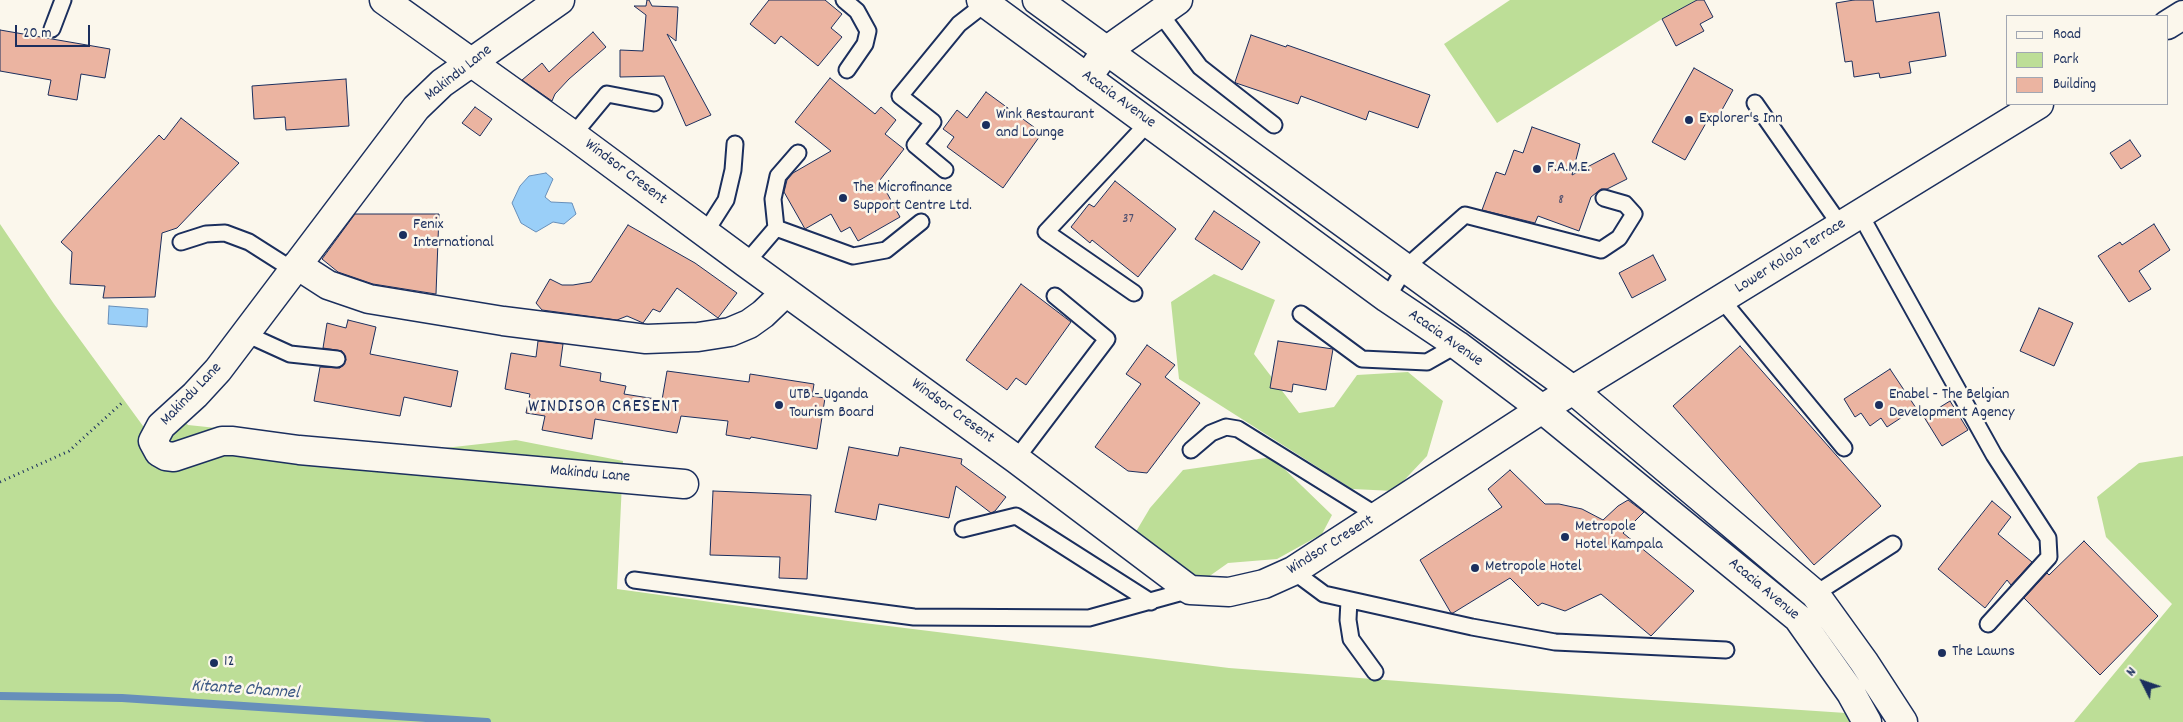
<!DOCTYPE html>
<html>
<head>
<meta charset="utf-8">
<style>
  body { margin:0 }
  #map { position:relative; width:2183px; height:722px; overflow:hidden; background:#fbf7ec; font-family:Dekko,sans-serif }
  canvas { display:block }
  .legend { position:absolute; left:2006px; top:15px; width:162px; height:90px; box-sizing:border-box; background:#fbf7ec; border:1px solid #a1a7b3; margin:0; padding:6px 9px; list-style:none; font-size:15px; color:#1b2f5e }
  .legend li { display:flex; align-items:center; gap:10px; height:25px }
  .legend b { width:25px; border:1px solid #a1a7b3 }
  .north { position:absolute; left:2118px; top:657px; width:50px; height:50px; -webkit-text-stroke:4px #fbf7ec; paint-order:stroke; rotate:311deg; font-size:14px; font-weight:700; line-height:20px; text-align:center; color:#1b2f5e }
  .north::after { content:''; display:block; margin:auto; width:18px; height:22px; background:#1b2f5e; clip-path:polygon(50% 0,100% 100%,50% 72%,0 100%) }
  .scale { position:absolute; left:15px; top:25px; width:75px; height:22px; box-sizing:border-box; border:2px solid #1b2f5e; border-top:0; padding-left:6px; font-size:15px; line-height:18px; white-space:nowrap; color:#1b2f5e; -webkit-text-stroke:4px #fbf7ec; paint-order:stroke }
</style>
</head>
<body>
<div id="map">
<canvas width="2183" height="722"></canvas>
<ul class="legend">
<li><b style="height:6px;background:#fbf7ec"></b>Road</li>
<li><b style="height:14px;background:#bdde97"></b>Park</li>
<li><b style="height:14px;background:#ebb4a1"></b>Building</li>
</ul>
<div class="north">N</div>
<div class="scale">20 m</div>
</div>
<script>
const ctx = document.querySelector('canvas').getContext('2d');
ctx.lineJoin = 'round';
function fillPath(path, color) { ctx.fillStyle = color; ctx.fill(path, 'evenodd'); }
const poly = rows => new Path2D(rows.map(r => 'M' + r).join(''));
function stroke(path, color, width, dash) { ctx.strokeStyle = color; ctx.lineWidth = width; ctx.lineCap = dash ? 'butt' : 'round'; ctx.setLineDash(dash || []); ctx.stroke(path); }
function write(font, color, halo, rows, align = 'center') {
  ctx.font = font + ' Dekko,sans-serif'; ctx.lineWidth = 5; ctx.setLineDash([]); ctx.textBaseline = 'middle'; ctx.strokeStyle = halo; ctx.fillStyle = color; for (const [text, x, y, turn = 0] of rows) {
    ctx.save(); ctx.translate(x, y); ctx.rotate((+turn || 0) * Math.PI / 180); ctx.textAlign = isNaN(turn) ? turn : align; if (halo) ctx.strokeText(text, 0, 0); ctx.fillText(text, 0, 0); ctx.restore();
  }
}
fillPath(poly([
  [1510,0,1697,0,1662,19,1497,123,1444,44],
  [0,224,54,304,151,437,173,409,188,425,427,450,516,440,623,461,617,589,848,621,1229,668,1621,698,1861,714,1865,722,0,722],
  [1214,274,1275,300,1254,354,1299,413,1334,407,1357,375,1408,372,1443,401,1427,456,1394,491,1352,489,1179,379,1171,302],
  [2183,456,2183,722,2074,722,2172,604,2106,537,2097,497,2139,463],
  [1272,457,1332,515,1322,534,1277,559,1228,563,1204,580,1131,540,1150,508,1183,470]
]), '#bdde97');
const water = poly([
  [546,173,553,179,545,197,551,202,572,203,576,214,564,224,553,222,536,232,521,223,512,203,520,186,529,176,546,173],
  [109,306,148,309,147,327,108,324,109,306]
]);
fillPath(water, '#9acff8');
stroke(water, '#678fba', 1);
stroke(poly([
  [0,696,122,698,487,722]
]), '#678fba', 8);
const building = poly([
  [647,0,649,0,652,6,678,7,676,41,667,34,711,115,686,126,664,76,620,77,620,50,643,51,646,15,634,6,646,6,647,0],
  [769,0,825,0,842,14,831,28,842,37,818,66,781,36,775,44,750,24,769,0],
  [1697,0,1704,0,1713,17,1700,24,1704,31,1676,46,1662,19,1697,0],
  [1854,0,1873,0,1876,22,1939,12,1946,56,1909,62,1911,73,1880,78,1879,73,1854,77,1852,61,1845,62,1836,3,1854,0],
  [0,30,110,49,105,78,81,74,77,100,48,95,51,80,0,71,0,30],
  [593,32,606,47,569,79,555,94,552,101,522,80,542,63,549,72,593,32],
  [1251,35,1286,47,1287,45,1430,95,1418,128,1369,111,1366,120,1301,96,1298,104,1236,83,1235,82,1251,35],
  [1694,68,1733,90,1718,117,1710,116,1685,160,1652,142,1694,68],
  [830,78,875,114,881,107,896,120,885,134,904,149,880,180,900,217,858,241,850,227,841,232,831,214,805,229,784,192,787,180,793,173,831,151,795,122,830,78],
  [346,79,349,126,286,130,285,117,254,119,252,86,346,79],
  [986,92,1042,133,1003,188,947,147,954,137,943,129,957,110,967,118,986,92],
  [475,107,492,119,480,136,462,123,475,107],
  [181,118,239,163,177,228,162,233,155,297,103,298,105,286,70,284,72,252,61,242,159,135,164,140,181,118],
  [1532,127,1580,144,1572,175,1614,153,1627,179,1607,189,1601,189,1591,197,1579,231,1538,216,1535,223,1482,210,1496,172,1505,175,1514,150,1523,153,1532,127],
  [2130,140,2141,156,2121,169,2110,153,2130,140],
  [1115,181,1176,229,1138,277,1092,240,1090,243,1071,227,1089,204,1094,207,1115,181],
  [1214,211,1260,242,1242,270,1195,239,1214,211],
  [355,214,439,214,436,294,373,284,338,272,322,259,355,214],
  [2154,224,2170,250,2139,271,2151,289,2129,302,2098,256,2120,242,2122,245,2154,224],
  [628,225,695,263,737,293,718,318,677,288,660,312,653,309,643,323,627,316,617,320,542,310,536,303,550,279,562,285,573,285,591,282,628,225],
  [1653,255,1666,280,1632,298,1619,273,1653,255],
  [1021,284,1071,322,1026,385,1016,378,1007,390,966,360,1021,284],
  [2039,308,2073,323,2054,366,2020,351,2039,308],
  [348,320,376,327,370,354,458,371,451,407,404,397,400,416,314,401,320,367,340,368,346,360,342,351,323,348,327,323,346,328,348,320],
  [538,341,563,344,560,366,601,373,600,381,626,386,624,394,662,400,667,371,749,382,750,374,814,384,812,396,825,398,817,449,751,437,750,439,726,435,728,421,681,416,677,433,595,419,592,439,542,430,545,416,526,413,530,394,505,389,511,353,536,357,538,341],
  [1278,341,1333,349,1326,390,1293,384,1292,392,1270,388,1278,341],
  [1147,345,1175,365,1165,377,1200,403,1147,473,1128,471,1095,447,1141,384,1126,374,1147,345],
  [1740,346,1881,506,1814,565,1673,406,1740,346],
  [1890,369,1916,408,1887,427,1881,418,1870,426,1861,413,1855,417,1844,399,1890,369],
  [1950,401,1968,430,1942,446,1924,417,1950,401],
  [849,447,898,456,900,447,962,459,961,464,1006,497,995,511,991,513,956,486,949,518,879,504,876,520,835,512,849,447],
  [1510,470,1545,504,1559,504,1582,509,1603,520,1618,506,1628,500,1644,512,1623,533,1694,591,1651,636,1601,594,1565,611,1542,603,1538,606,1510,578,1453,613,1451,613,1420,560,1502,507,1488,489,1510,470],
  [713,491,811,495,807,579,779,578,780,557,710,555,713,491],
  [1992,501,2011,517,1998,534,2032,562,2011,585,2007,580,1985,608,1938,569,1992,501],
  [2084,541,2158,616,2100,675,2024,598,2047,573,2049,575,2084,541]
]);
fillPath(building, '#ebb4a1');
stroke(building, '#1b2f5e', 1);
const service = poly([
  [844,0,857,11,868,31,865,44,847,70],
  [1159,12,1200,67,1274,125],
  [52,29,63,0],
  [1755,103,1841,226],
  [573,135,607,94,654,103],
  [945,170,915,145,933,122,900,96,959,24,986,3],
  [1860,214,1994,455,2048,538,2049,557,1988,624],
  [776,228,773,199,778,176,798,153],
  [705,233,726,200,733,170,735,144],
  [181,242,206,234,225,233,249,242,293,270],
  [746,263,776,228,853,256,886,250,921,222],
  [1134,293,1046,232,1149,122],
  [1387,298,1405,268,1465,215,1601,250,1619,238,1634,214,1625,204,1604,198],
  [1722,300,1844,448],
  [1301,314,1362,359,1427,362,1457,345],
  [246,334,290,354,337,359],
  [1191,450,1211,433,1226,427,1238,429,1378,516],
  [1016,459,1107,339,1055,296],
  [963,529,1016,516,1151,602],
  [1293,571,1324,594,1472,627,1555,642,1726,650],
  [634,580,914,617,1089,618,1190,590],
  [1812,598,1815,594,1893,544],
  [1349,600,1348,620,1351,639,1375,672]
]);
const minor = poly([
  [384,0,573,135,746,263,1016,459,1190,590,1229,592,1264,584,1293,571,1542,409],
  [560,0,442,83,416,108,218,370,195,395,161,426,153,441,159,452,166,456,174,457,222,441,233,441,299,450,684,484],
  [1087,78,1106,51,1178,0],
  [297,265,328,285,369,299,503,321,646,339,698,337,730,332,749,324,763,314,786,292]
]);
const tertiary = poly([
  [2167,25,2183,15],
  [1542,409,2039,104]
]);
const secondary = poly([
  [981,0,1387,298,1457,345,1542,409,1798,618,1851,693,1867,722],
  [1037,0,1573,390,1815,594,1864,662,1903,722]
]);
stroke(service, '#1b2f5e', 19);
stroke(minor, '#1b2f5e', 31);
stroke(tertiary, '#1b2f5e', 31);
stroke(secondary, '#1b2f5e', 31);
stroke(poly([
  [0,482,69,451,124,401]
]), '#1b2f5e', 3, [1, 4]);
stroke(service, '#fbf7ec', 15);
stroke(minor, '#fbf7ec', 28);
stroke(tertiary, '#fbf7ec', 28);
stroke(secondary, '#fbf7ec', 28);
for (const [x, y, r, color] of [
  [1689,120,5,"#1b2f5e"],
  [986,125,5,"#1b2f5e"],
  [1537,169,5,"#1b2f5e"],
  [843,198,5,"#1b2f5e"],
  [403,235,5,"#1b2f5e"],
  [779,405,5,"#1b2f5e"],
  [1879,405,5,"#1b2f5e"],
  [1565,537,5,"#1b2f5e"],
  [1475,568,5,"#1b2f5e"],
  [1942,653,5,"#1b2f5e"],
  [214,663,5,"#1b2f5e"]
]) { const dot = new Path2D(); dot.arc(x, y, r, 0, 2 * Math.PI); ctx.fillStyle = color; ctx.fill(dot); stroke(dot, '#fbf7ec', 2); }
write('14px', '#4f506f', null, [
  ["8",1561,201],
  ["37",1128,220]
]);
write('16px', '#1b2f5e', '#fbf7ec', [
  ["Makindu Lane",459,74,-38],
  ["Acacia Avenue",1118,100,36],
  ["Windsor Cresent",625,173,37],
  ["Lower Kololo Terrace",1791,257,-32],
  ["Acacia Avenue",1445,339,35],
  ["Makindu Lane",192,395,-46],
  ["Windsor Cresent",952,412,36],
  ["Makindu Lane",590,475,5],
  ["Windsor Cresent",1331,546,-32],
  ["Acacia Avenue",1763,590,40]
]);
write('16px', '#1b2f5e', '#fbf7ec', [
  ["Wink Restaurant",996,116],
  ["and Lounge",996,134],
  ["Explorer's Inn",1699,120],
  ["F.A.M.E.",1547,169],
  ["The Microfinance",853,189],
  ["Support Centre Ltd.",853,207],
  ["Fenix",413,226],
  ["International",413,244],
  ["UTB - Uganda",789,396],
  ["Tourism Board",789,414],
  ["Enabel - The Belgian",1889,396],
  ["Development Agency",1889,414],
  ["Metropole",1575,528],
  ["Hotel Kampala",1575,546],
  ["Metropole Hotel",1485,568],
  ["The Lawns",1952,653],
  ["12",224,663]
], 'left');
write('italic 18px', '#3b5784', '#fbf7ec', [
  ["Kitante Channel",245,691,4]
]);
ctx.letterSpacing = '1px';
write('19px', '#1b2f5e', '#fbf7ec', [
  ["WINDISOR CRESENT",604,408]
]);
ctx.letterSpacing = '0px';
</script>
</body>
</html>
